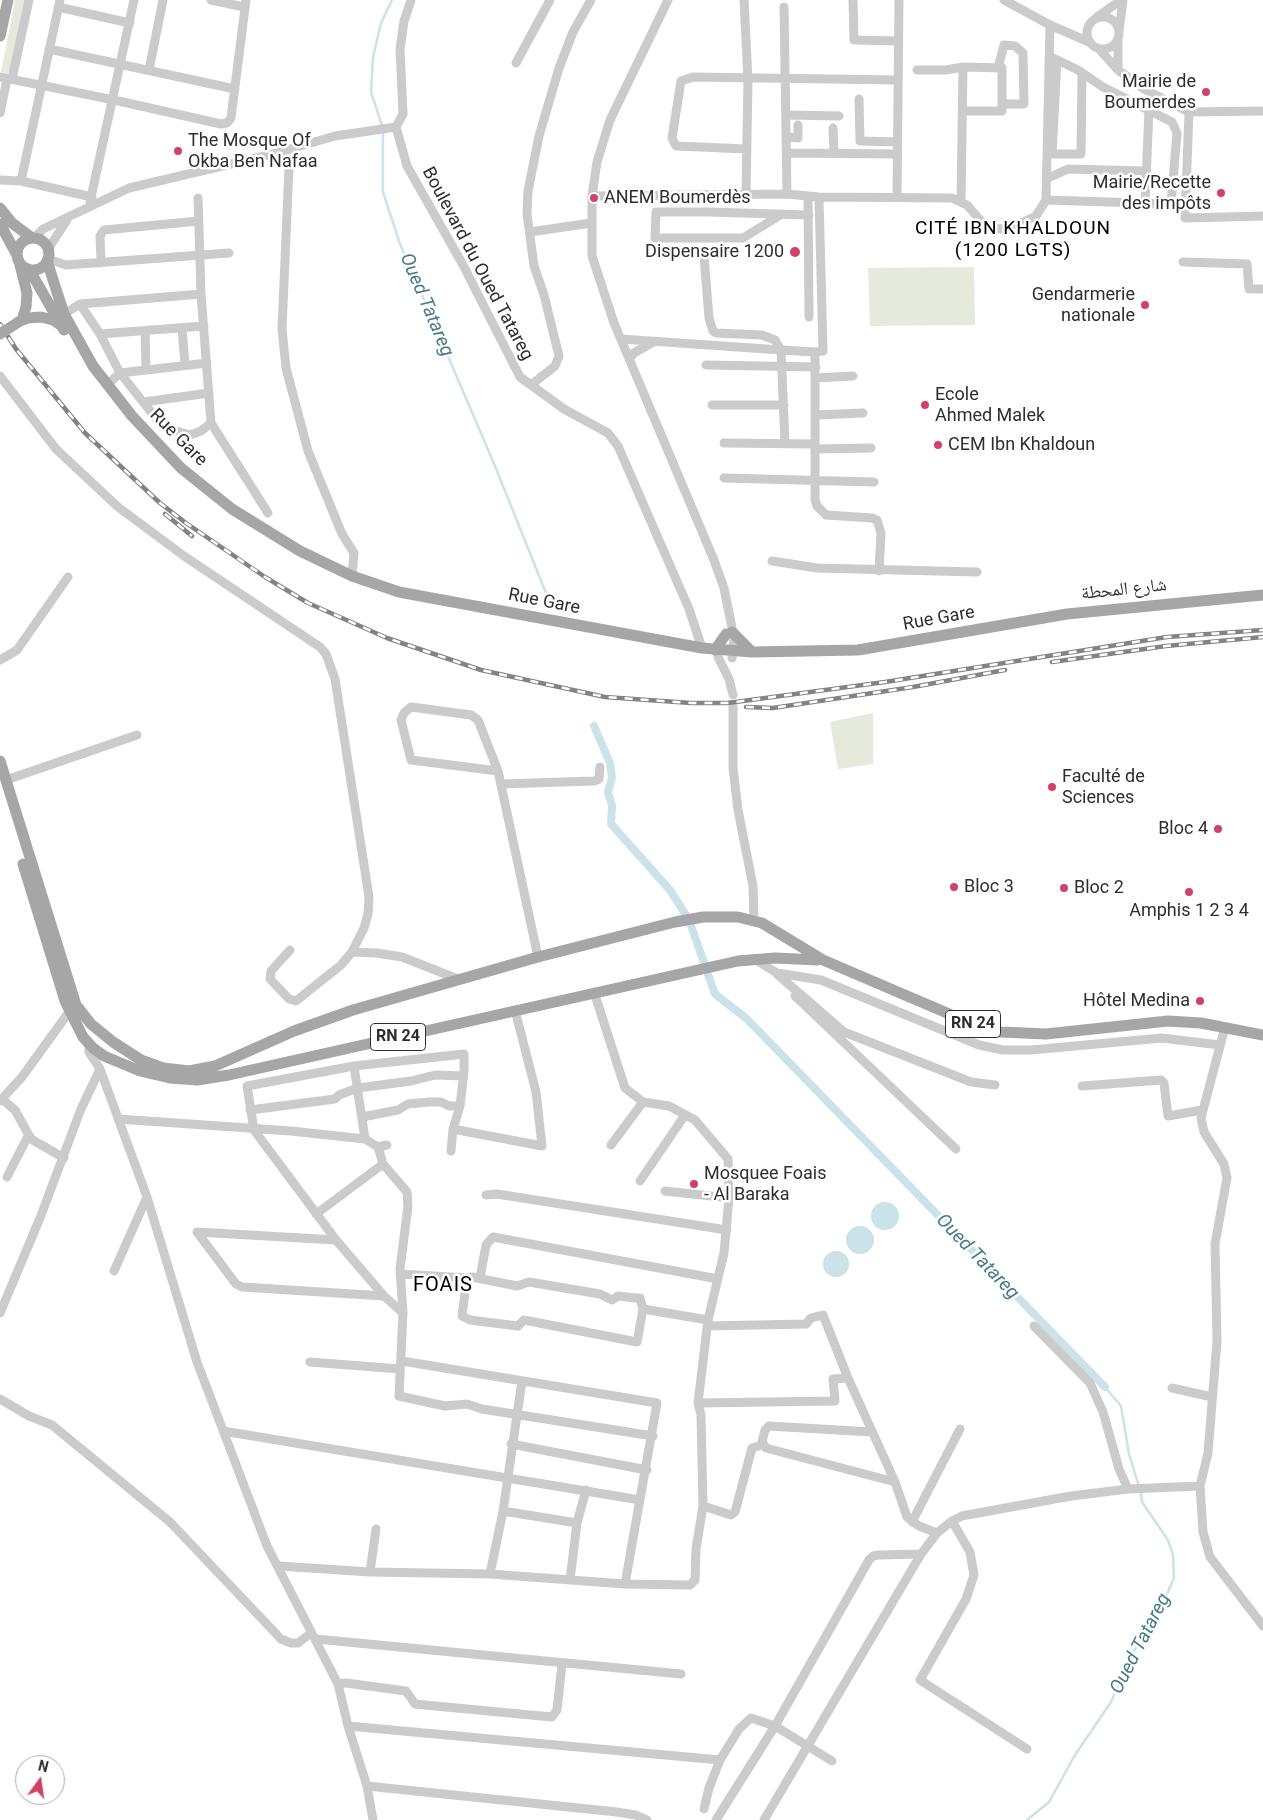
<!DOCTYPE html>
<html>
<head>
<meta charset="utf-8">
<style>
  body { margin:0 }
  #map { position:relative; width:1263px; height:1820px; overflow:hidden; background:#fff; font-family:Roboto,sans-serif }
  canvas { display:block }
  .north { position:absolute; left:15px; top:1755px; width:50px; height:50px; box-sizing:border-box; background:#fff; border:1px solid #ababab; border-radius:50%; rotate:14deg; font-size:14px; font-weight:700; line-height:20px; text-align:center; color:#2e2e2e }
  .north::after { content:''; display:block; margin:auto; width:18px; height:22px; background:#d24268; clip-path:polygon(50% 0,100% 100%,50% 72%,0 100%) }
</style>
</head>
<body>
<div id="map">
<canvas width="1263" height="1820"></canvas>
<div class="north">N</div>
</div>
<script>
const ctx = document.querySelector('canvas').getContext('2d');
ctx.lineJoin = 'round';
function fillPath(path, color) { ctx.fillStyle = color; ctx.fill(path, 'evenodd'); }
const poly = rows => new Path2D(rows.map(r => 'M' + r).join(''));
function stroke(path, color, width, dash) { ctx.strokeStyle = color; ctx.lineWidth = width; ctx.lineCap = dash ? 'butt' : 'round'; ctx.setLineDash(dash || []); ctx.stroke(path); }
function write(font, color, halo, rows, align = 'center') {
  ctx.font = font + ' Roboto,"Noto Naskh Arabic",sans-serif'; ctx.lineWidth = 5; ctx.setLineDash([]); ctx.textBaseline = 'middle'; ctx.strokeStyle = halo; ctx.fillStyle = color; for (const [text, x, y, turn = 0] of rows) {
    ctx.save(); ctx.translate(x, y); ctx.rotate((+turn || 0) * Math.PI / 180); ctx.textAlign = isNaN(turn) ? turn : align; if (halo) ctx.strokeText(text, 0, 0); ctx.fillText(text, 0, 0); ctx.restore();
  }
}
fillPath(poly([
  [15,0,26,0,11,74,1,72],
  [974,267,975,325,870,326,868,268],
  [873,713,873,764,838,769,830,722]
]), '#e6eadd');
fillPath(poly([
  '871 1216a14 14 0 1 1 28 0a14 14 0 1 1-28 0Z',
  '846 1240a14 14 0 1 1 28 0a14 14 0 1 1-28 0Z',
  '823 1264a13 13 0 1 1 26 0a13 13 0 1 1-26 0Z'
]), '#cbe2e8');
stroke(poly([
  [382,126,371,92,373,57,381,23,392,0],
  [383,132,383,192,400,244,495,466,548,598],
  [1027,1820,1049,1802,1075,1755,1111,1702,1135,1649,1154,1624,1174,1578,1173,1555,1168,1540,1142,1502,1141,1493,1129,1454,1121,1406,1105,1387]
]), '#cbe2e8', 2.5);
stroke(poly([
  [594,726,610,763,612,778,608,792,612,806,611,824,670,890,689,920,715,994,747,1019,1105,1387]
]), '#cbe2e8', 8);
stroke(poly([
  [733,709,733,695]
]), '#d5d5d5', 9, [9, 4.5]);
stroke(poly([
  [60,0,21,181,92,197],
  [211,0,244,7],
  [668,0,610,120,597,162,592,196,592,256,614,323,714,560,724,588,734,638,732,658],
  [744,0,748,79,746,195],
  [853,0,854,40,898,41],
  [1004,0,1050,25,1089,42],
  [58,7,130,23],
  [784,7,787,194],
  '1087 33a16 16 0 1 1 32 0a16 16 0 1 1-32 0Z',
  [1097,17,1121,0],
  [1119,31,1123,0],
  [1098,48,1118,70,1118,39],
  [49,49,235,89],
  [1057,60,1052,154,1081,154,1082,73],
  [516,63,550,0],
  [998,68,1004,45,1015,46,1023,53,1024,104,1002,104],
  [149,70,163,0],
  [917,70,946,70,963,67],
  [1118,70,1144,89,1189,112,1263,111],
  [0,77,114,100,221,124,227,123,231,118,246,0],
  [12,79,29,0],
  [859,99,860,141,897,142],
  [1189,112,1185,218,1263,216],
  [0,113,7,79],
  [787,115,839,116],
  [396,127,407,166,463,265,520,377,564,409,608,433,618,446,689,609,702,648],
  [833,128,834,153],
  [788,137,798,138,798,125],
  [747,149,676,146,672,138,681,81,693,77,897,80],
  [281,151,289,167,282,329,286,368,308,451,342,534,354,553,352,576],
  [788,153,897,154],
  [1046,179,1068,169,1146,171],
  [0,180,21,181],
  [592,196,787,194,819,197,952,198,967,205,981,221,989,226,1000,229,1013,227,1036,216,1046,200,1050,25],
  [808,196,809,317],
  [819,197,823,351,815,352,815,499,817,506,826,515,872,518,877,520,881,533,879,571],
  [897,197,899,0],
  [198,198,201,294,211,423,268,513],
  [1046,200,1171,204,1177,133,1172,122,1103,87,1078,70,1049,56],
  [961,201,963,67,1002,68,1002,111,964,111],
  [90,202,134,0],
  [1145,205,1149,109],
  [782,214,743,238,655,238,656,212,708,212,809,215],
  [530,232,591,223],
  [34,238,43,229,129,188,269,155,335,136,396,127,403,114,400,49,404,21,411,0],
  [48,249,67,220],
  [704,256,709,318,713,331,716,333,762,335,775,340,781,350,815,352],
  [48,259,66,265,229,253],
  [1183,262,1247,264,1249,289,1263,289],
  [101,263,100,236,104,230,199,221],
  [80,304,100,334,204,326],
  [64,314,80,304,201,294],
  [182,328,185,365],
  [145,331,146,369],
  [100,334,120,373,163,427,190,435,201,431,211,423],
  [621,339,781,350,785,443],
  [629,359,634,353,655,341],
  [706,365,816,367],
  [0,376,56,449,118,507,184,556,320,647,326,654,335,679,369,897,368,914,364,928,352,952,341,965,296,1001,289,999,270,979,271,971,290,950],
  [816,378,853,376],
  [107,385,120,373,207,363],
  [531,385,555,366,559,356,544,295,534,266,527,214,528,191,539,136,559,68,573,32,591,0],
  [144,402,209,393],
  [712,405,784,405],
  [816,415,863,413],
  [724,443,815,444],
  [815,449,871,448],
  [724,478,874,482],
  [772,561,817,568,977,572],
  [718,657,729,679,733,695],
  [0,660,17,650,68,577],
  [733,709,733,768,738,810,753,886,754,921],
  [498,771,411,760,401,720,404,713,411,707,471,715,478,720,498,771,538,957],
  [6,780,137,735],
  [501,784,594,781,599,779,600,767],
  [352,952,377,953,402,957,458,979],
  [754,959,777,973,821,980,979,1045,1003,1050,1031,1050,1162,1038,1220,1045],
  [777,974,844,1032,971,1082,995,1085],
  [795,996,956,1149],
  [1225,1027,1201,1118,1204,1132,1224,1164,1227,1178,1215,1244,1217,1341,1208,1453,1200,1486,1203,1532,1210,1557,1263,1626],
  [89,1044,89,1052,100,1069,147,1197,197,1362,267,1546,338,1684,348,1726,367,1786,373,1820],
  [354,1066,365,1139],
  [1082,1086,1161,1080,1164,1083,1168,1116,1202,1110],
  [3,1100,15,1110,31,1139,64,1158],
  [0,1101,22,1077,69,1012],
  [250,1110,335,1099,339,1095,358,1088,411,1081,435,1075,463,1076],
  [362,1117,398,1110,408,1104,429,1102,441,1102,449,1106,460,1106,453,1129,451,1151],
  [118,1119,291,1131,365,1139,378,1147,387,1145],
  [453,1129,542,1146,536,1092,515,1010],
  [611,1145,643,1102],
  [378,1147,383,1164,407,1192,408,1206,400,1269,403,1313,399,1396,445,1406,467,1404,482,1409,653,1436],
  [7,1177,28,1136],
  [640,1181,685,1115],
  [665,1191,729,1198],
  [486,1195,497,1194,727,1230],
  [316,1214,383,1164],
  [197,1232,236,1284,242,1287,384,1296],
  [197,1232,336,1240],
  [114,1271,147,1197],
  [400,1274,467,1278,472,1277,517,1286,529,1282,600,1294,612,1300,618,1296,636,1298,640,1298,643,1309,708,1320],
  [467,1278,462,1316,470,1320,518,1326,524,1320,637,1342,643,1309],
  [480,1278,486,1245,493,1237,718,1279],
  [0,1313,40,1218,81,1109,100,1069],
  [403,1313,384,1296,336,1240,254,1130,247,1086,354,1066,464,1054,464,1071,460,1106],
  [707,1326,806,1324,811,1318,823,1315,848,1378],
  [1034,1326,1090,1383,1103,1412,1119,1469,1128,1489],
  [402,1361,657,1403,625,1584],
  [310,1362,400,1369],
  [1172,1388,1212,1397],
  [0,1399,29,1416,52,1425,170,1522,281,1639,291,1643,298,1643,311,1633],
  [698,1403,835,1401,833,1379,848,1378,895,1482,907,1517,919,1526,937,1533],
  [223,1431,640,1500],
  [872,1432,769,1426,765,1430,762,1442,766,1448,895,1482],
  [511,1444,647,1470],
  [703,1506,731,1515,735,1512,752,1448,762,1445],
  [503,1511,577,1523,586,1490],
  [952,1521,970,1552,974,1575,966,1599,920,1680,1027,1749],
  [912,1522,960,1429],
  [279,1566,370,1572,490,1574,625,1584,690,1585,695,1580,696,1549,703,1506,701,1415,698,1403,708,1320,724,1253,729,1198,728,1159,695,1120,669,1106,643,1102,625,1088,594,992],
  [370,1572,376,1529],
  [490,1574,503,1511,522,1381],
  [570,1580,577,1523],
  [316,1639,681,1674],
  [338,1684,346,1683,406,1691,415,1704,425,1705,552,1717,557,1710,562,1664],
  [348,1726,720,1760],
  [367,1786,617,1812,636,1815,647,1820],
  [704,1809,709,1788,720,1760,739,1729,751,1718,775,1726,832,1761],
  [716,1820,775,1726,869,1560,873,1556,879,1555,921,1554],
  [764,1820,921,1554,937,1533,952,1521,962,1516,1071,1496,1128,1489,1200,1486]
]), '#cbcbcb', 9);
stroke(poly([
  [0,36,8,0],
  [0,208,12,223,32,238],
  [0,224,17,255],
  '17 254a16 16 0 1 1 32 0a16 16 0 1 1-32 0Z',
  [19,261,27,293,26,307,22,320],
  [47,261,64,314,93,366,132,416,181,468,232,509,300,551,352,576,399,592,702,648,752,652,858,650,1067,614,1263,595],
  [29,269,64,330],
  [18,322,28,318,41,317,53,320,62,326],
  [732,632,752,652],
  [715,650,726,634],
  [0,761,76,1005,91,1024,113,1042,141,1060,163,1068,189,1071,215,1066,294,1031,353,1010,538,957,675,922,703,917,738,917,762,923,823,960,975,1025,1001,1032,1046,1034,1168,1021,1201,1023,1263,1035],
  [23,864,65,1001,83,1037,93,1048,104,1056,140,1071,170,1078,197,1080,229,1075,738,961,775,958,818,960]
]), '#a6a6a6', 11);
const rail = poly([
  [0,324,16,349,85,433,160,503,186,523,265,577,308,603,387,638,481,670,605,697,691,703,728,703,885,682,1167,637,1263,630],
  [165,514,192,536],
  [1052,662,1166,646,1263,637],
  [746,707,773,708,913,687,1005,670]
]);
stroke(rail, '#838383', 4.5);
stroke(rail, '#fff', 2.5, [8]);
stroke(poly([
  [0,334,17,323]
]), '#a6a6a6', 11);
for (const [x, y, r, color] of [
  [1206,92,5,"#d24268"],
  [178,151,5,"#d24268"],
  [1221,193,5,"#d24268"],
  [594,198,5,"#d24268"],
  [795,252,6,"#d24268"],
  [1145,305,5,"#d24268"],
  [925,405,5,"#d24268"],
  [938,445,5,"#d24268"],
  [1052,787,5,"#d24268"],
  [1218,829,5,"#d24268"],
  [954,887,5,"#d24268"],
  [1064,888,5,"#d24268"],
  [1189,892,5,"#d24268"],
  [1200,1001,5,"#d24268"],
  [694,1184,5,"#d24268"]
]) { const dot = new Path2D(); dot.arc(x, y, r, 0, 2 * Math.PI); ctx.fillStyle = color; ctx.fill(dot); stroke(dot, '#fff', 2); }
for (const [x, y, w] of [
  [973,1024,55],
  [398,1037,55]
]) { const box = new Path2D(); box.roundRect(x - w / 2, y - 13.5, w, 27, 4); ctx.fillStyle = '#fff'; ctx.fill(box); stroke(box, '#2e2e2e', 1); }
write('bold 16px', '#2e2e2e', null, [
  ["RN 24",973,1024],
  ["RN 24",398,1037]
]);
write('18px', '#2e2e2e', '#fff', [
  ["Mairie de",1196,82,"right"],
  ["Boumerdes",1196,103,"right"],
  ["The Mosque Of",188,141],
  ["Okba Ben Nafaa",188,162],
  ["Mairie/Recette",1211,183,"right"],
  ["des impôts",1211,204,"right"],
  ["ANEM Boumerdès",604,198],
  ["Dispensaire 1200",784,252,"right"],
  ["Gendarmerie",1135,295,"right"],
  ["nationale",1135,316,"right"],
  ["Ecole",935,395],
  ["Ahmed Malek",935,416],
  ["CEM Ibn Khaldoun",948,445],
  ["Faculté de",1062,777],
  ["Sciences",1062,798],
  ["Bloc 4",1208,829,"right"],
  ["Bloc 3",964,887],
  ["Bloc 2",1074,888],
  ["Amphis 1 2 3 4",1189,911,"center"],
  ["Hôtel Medina",1190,1001,"right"],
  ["Mosquee Foais",704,1174],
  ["- Al Baraka",704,1195]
], 'left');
write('18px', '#2e2e2e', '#fff', [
  ["Boulevard du Oued Tatareg",477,264,62],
  ["Rue Gare",178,438,45],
  ["شارع المحطة",1124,590,-6],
  ["Rue Gare",544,602,11],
  ["Rue Gare",939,619,-10]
]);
ctx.letterSpacing = '1px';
write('19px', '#000', '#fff', [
  ["CITÉ IBN KHALDOUN",1013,229],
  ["(1200 LGTS)",1013,251]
]);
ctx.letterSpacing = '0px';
write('italic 19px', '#457a87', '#fff', [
  ["Oued Tatareg",426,305,67],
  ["Oued Tatareg",977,1257,46],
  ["Oued Tatareg",1141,1644,-63]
]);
ctx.letterSpacing = '1px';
write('20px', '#000', '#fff', [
  ["FOAIS",443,1286]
]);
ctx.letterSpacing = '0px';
</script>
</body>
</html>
